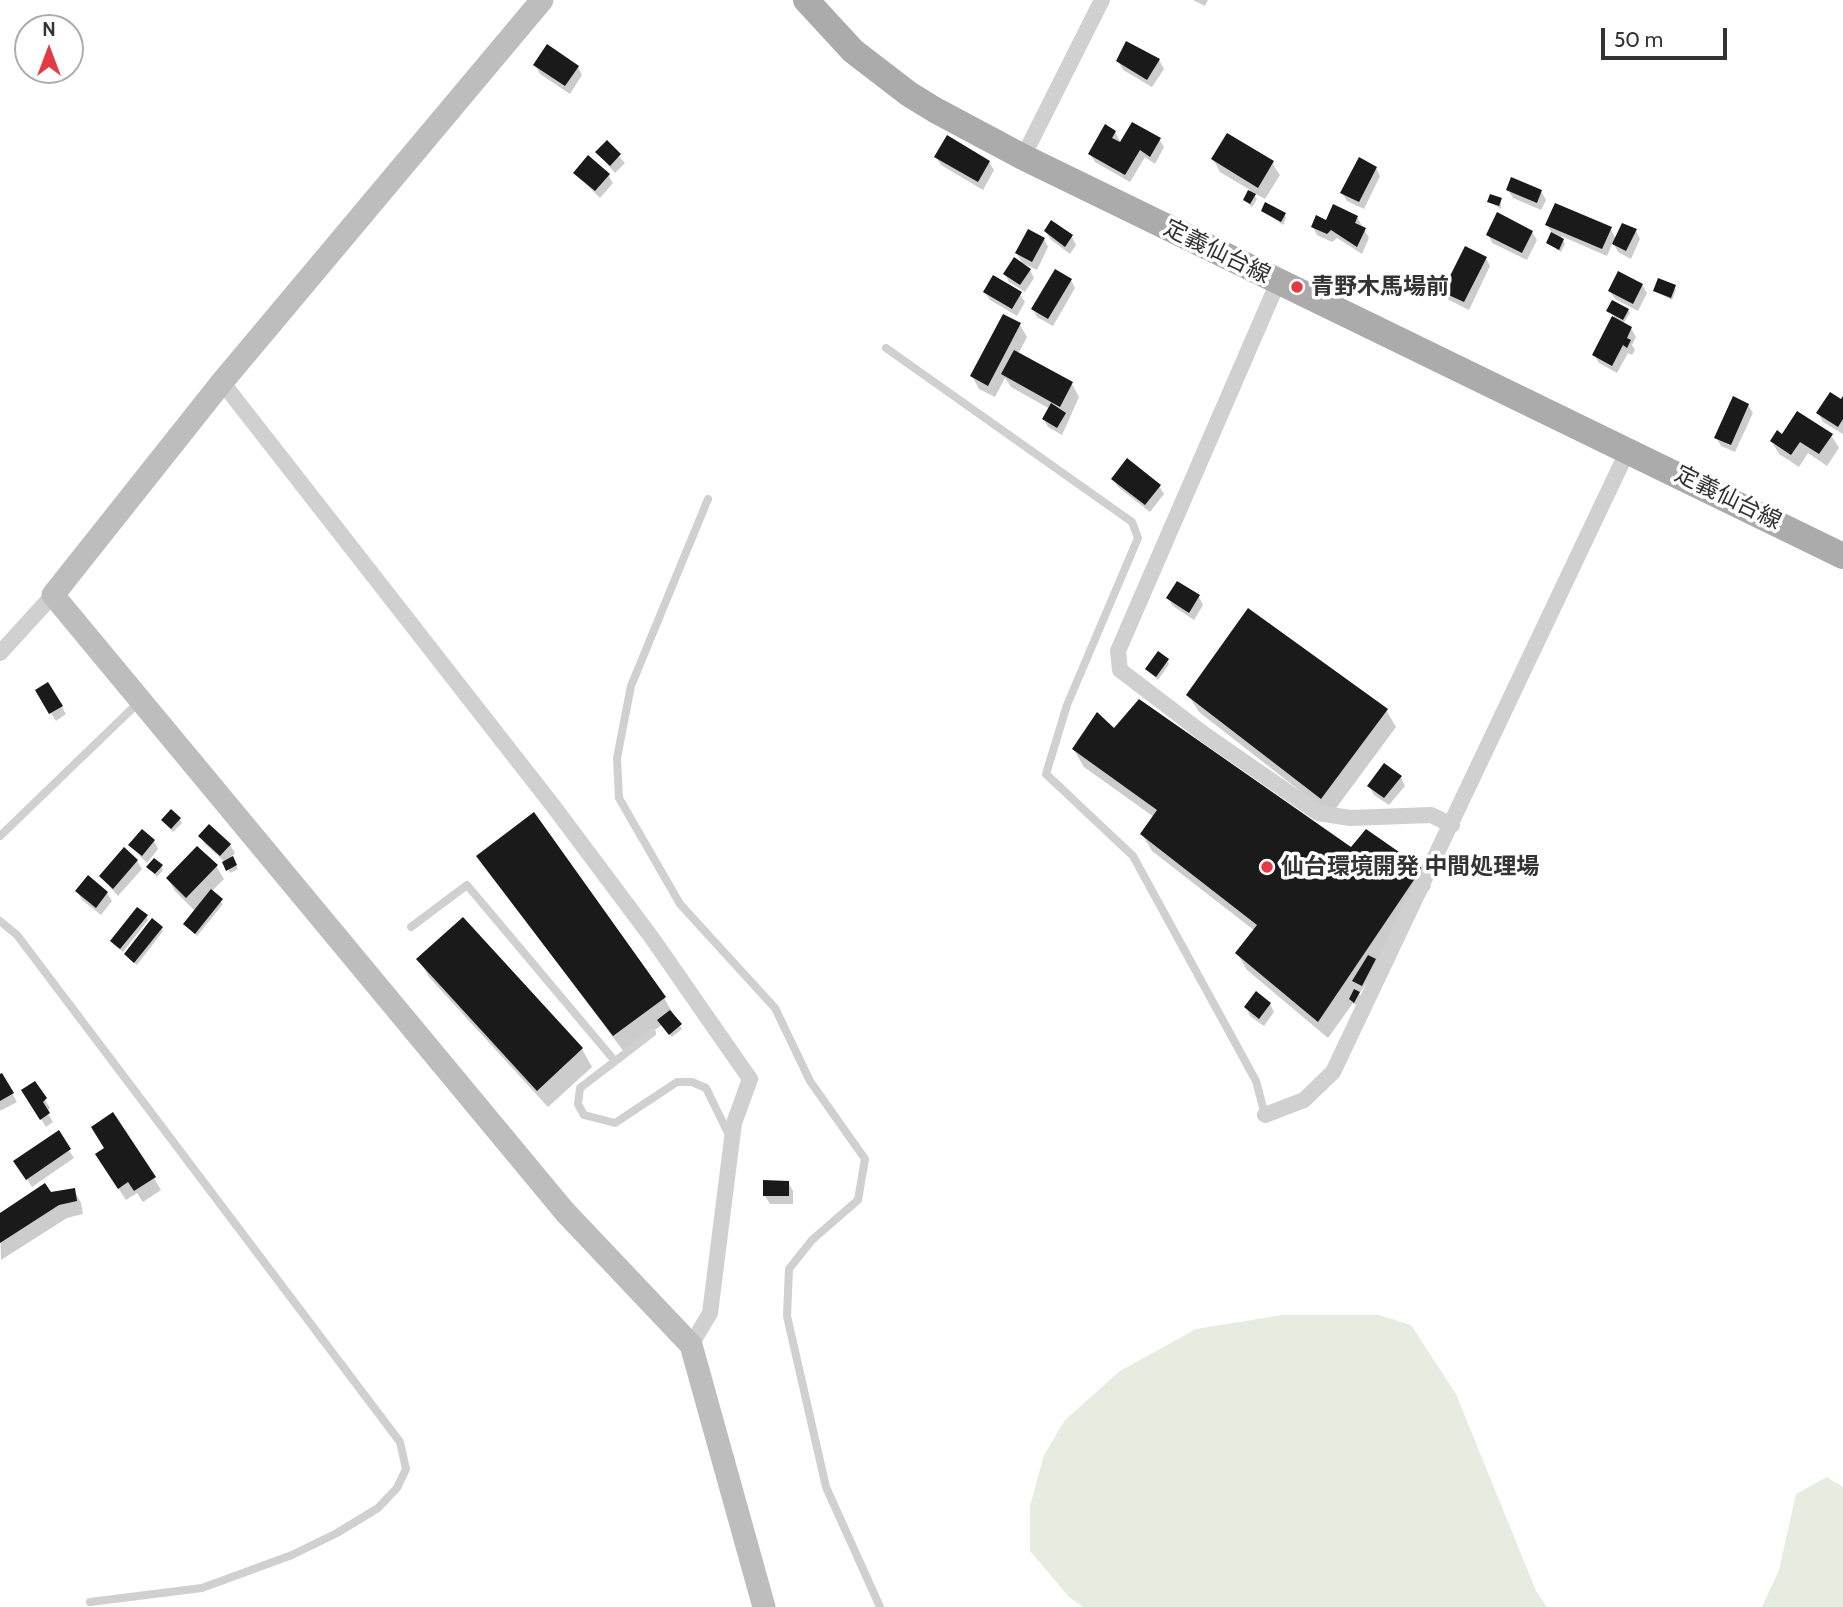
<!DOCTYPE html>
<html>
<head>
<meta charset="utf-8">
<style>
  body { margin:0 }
  #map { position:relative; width:1843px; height:1607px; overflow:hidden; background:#fff; font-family:Cabin,sans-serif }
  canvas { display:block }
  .north { position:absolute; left:14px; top:14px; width:70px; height:70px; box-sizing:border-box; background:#fff; border:2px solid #adadad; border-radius:50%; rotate:0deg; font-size:19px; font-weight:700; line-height:28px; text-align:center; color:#333 }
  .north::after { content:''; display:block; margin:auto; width:24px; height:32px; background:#e63946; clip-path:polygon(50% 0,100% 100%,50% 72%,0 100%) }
  .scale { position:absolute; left:1601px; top:28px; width:126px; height:32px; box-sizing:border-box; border:4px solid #333; border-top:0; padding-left:9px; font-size:21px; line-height:24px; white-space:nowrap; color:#333; -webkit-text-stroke:5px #fff; paint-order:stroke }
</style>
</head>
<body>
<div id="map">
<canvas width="1843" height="1607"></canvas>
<div class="north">N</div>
<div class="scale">50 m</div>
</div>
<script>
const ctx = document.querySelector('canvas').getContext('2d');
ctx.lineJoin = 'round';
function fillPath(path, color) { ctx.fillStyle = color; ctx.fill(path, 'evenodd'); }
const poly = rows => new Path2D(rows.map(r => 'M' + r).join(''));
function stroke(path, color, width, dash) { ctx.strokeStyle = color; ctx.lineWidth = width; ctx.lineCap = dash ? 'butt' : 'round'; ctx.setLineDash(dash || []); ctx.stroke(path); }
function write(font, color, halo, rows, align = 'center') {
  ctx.font = font + ' Cabin,"Noto Sans JP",sans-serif'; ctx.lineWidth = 7; ctx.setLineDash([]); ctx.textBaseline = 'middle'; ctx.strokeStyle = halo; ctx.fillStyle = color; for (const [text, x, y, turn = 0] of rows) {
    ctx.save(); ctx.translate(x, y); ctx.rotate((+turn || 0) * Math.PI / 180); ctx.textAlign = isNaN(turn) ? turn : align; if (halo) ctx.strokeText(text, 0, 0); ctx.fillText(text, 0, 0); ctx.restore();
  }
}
fillPath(poly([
  [1282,1315,1379,1315,1411,1325,1456,1394,1536,1591,1547,1607,1083,1607,1069,1597,1030,1551,1030,1506,1044,1455,1065,1420,1120,1371,1196,1329],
  [1827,1477,1843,1487,1843,1607,1762,1607,1779,1570,1796,1494]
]), '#e6ecdf');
fillPath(poly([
  [1193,0,1208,0,1205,6],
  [1159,60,1164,69,1152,87,1123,70,1118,61],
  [535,65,578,67,582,75,570,94,540,74],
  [1115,132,1121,143,1159,139,1164,147,1155,164,1145,157,1130,182,1095,162,1090,154],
  [607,143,625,163,615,173,597,152],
  [936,157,989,162,994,170,983,190,941,165],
  [1213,159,1272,163,1280,175,1265,199,1252,192,1257,199,1252,207,1245,200,1250,190,1220,172],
  [1376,168,1380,176,1364,209,1347,201,1342,193],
  [575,173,608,175,613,183,600,198],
  [1508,190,1541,191,1546,200,1541,210,1513,198],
  [1501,200,1501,209,1489,202],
  [1263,211,1284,214,1286,218,1283,225],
  [1357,217,1369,238,1362,254,1337,238,1332,242,1317,235,1313,227],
  [1547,225,1610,228,1616,239,1636,231,1640,239,1631,259,1618,252,1613,242,1607,256,1561,236,1565,244,1561,252,1548,243,1552,233],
  [1046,231,1072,237,1076,245,1070,254,1050,239],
  [1532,232,1537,240,1527,260,1492,243,1488,234],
  [1044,239,1048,247,1037,270,1022,263,1017,253],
  [1486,258,1490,266,1469,310,1449,300,1444,292],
  [1030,270,1034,278,1025,292,1009,282,1005,274],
  [1071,280,1075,288,1053,326,1037,317,1033,309],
  [1642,285,1647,293,1638,311,1615,299,1610,291],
  [1674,286,1676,290,1672,300,1655,291],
  [985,292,1020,294,1025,302,1017,316,990,300],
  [1628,310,1630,313,1623,324,1631,328,1636,337,1632,345,1635,350,1632,355,1628,353,1617,373,1599,363,1594,355,1614,316,1608,311],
  [1020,325,1027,337,1018,354,1072,384,1079,397,1062,435,1048,427,1044,419,1050,409,1011,387,1005,378,995,397,979,389,972,376],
  [1843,399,1843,434,1823,422,1818,413],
  [1748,405,1753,413,1735,452,1721,446,1716,437],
  [1831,435,1839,448,1827,466,1808,453,1799,467,1779,454,1772,442,1783,436],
  [1113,479,1159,486,1164,494,1150,512,1118,487],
  [1199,597,1203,605,1194,620,1173,606,1168,598],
  [1167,660,1169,664,1158,680,1147,670],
  [48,685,66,714,56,721,37,691],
  [1188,695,1386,710,1396,727,1331,815,1199,712],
  [1114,731,1352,850,1421,869,1431,887,1359,994,1361,997,1356,1005,1353,1003,1328,1038,1247,970,1237,953,1255,931,1152,851,1142,834,1154,817,1084,767,1074,750],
  [1401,777,1405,786,1389,805,1374,795,1369,786],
  [180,819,182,823,173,832,163,821],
  [210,827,230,845,235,853,231,857,238,869,230,873,225,862,205,844,201,836],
  [154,841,158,849,147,863,130,846],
  [478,857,664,998,682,1029,672,1037,662,1025,624,1052],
  [137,861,142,869,118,896,101,877],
  [161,866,163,870,157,877,149,867],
  [216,866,224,879,211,892,223,904,197,936,185,924,195,911,175,891,168,879],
  [77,891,107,893,112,901,101,915,82,900],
  [146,916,148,920,123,952,114,945,112,941],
  [463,920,582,1049,592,1067,548,1107,429,977,419,960],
  [161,928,163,931,137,965,128,958,126,955],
  [1270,1004,1274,1012,1264,1026,1250,1016,1246,1007],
  [2,1075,17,1102,0,1111,0,1076],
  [35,1083,50,1108,47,1112,53,1122,46,1127,23,1090],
  [58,1133,74,1158,32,1187,20,1169],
  [105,1168,154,1178,161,1190,143,1202,137,1193,126,1200],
  [788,1182,793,1191,793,1204,770,1204,765,1196],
  [74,1190,81,1203,83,1214,67,1218,1,1260,0,1215,51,1194]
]), '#0003');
fillPath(poly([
  [1126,41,1160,59,1147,80,1116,61],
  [547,44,579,66,565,86,533,65],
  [1132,122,1161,138,1150,157,1140,150,1125,175,1088,154,1105,124,1116,131,1112,138,1120,142],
  [1227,133,1274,161,1258,188,1211,159],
  [947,135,990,161,978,182,934,157],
  [607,140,621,154,610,166,595,152],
  [588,155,610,174,595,191,573,173],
  [1359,157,1377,167,1359,202,1340,193],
  [1511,177,1542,190,1537,203,1506,190],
  [1248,190,1256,194,1250,204,1243,200],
  [1490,194,1502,198,1499,206,1487,202],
  [1265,202,1286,213,1281,222,1261,211],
  [1555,203,1612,227,1602,249,1545,225],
  [1333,204,1358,216,1355,223,1366,228,1357,247,1331,230,1327,234,1311,227,1316,215,1326,220],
  [1497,212,1533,231,1522,253,1486,235],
  [1051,220,1073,235,1065,247,1044,231],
  [1622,223,1637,229,1626,251,1612,244],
  [1028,229,1045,238,1032,262,1015,253],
  [1551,232,1564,239,1559,250,1546,243],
  [1465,246,1487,257,1464,302,1442,292],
  [1014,257,1031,269,1020,285,1003,274],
  [1055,269,1072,279,1048,319,1031,309],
  [1618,271,1643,284,1633,304,1608,291],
  [993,275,1022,292,1012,309,983,292],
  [1658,278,1676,285,1671,298,1653,291],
  [1612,300,1629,309,1623,320,1606,311],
  [1003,314,1021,323,988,386,970,376],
  [1612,316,1632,327,1627,338,1631,340,1627,348,1623,345,1612,366,1592,355],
  [1014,350,1073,382,1060,407,1001,374],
  [1830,392,1841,399,1843,396,1843,419,1838,427,1816,413],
  [1733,396,1749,404,1731,445,1714,438],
  [1051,403,1066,413,1057,428,1042,419],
  [1797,411,1833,434,1819,454,1800,442,1791,455,1770,441,1777,430,1782,434],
  [1127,458,1161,485,1145,505,1111,479],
  [1177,581,1200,595,1189,613,1166,598],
  [1248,608,1388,709,1321,799,1186,695],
  [1158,651,1169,659,1156,677,1145,669],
  [48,682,63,706,49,714,35,690],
  [1139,699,1351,847,1366,829,1422,868,1318,1022,1235,953,1257,925,1140,834,1157,810,1072,749,1097,712,1114,728],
  [1384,763,1402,776,1384,798,1367,786],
  [171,809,181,818,171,829,161,820],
  [534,812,666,997,613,1036,476,856],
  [209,824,231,844,220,856,198,836],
  [142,829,155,840,142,856,128,845],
  [197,846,218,865,186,898,166,878],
  [124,847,138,860,113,889,99,876],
  [233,856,237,865,226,871,222,862],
  [154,858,163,865,155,874,146,867],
  [88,875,108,892,96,908,75,891],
  [211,889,223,899,195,934,183,924],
  [137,907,148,915,120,949,110,941],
  [463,917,583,1048,537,1091,416,959],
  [152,918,163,927,134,963,124,954],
  [1368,955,1376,959,1362,986,1352,981],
  [1354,989,1360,992,1354,1003,1349,999],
  [1256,991,1271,1003,1259,1019,1244,1007],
  [670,1010,682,1024,669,1035,657,1020],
  [2,1073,14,1093,0,1101,0,1074],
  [35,1081,47,1098,43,1102,50,1113,40,1120,21,1090],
  [113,1112,156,1177,134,1191,128,1182,118,1189,95,1154,104,1148,91,1127],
  [59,1130,71,1149,26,1180,13,1161],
  [763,1180,789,1181,789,1196,763,1196],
  [45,1183,51,1192,75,1188,77,1201,59,1205,0,1243,0,1213]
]), '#1a1a1a');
stroke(poly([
  [886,348,1132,522,1138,538,1067,705,1046,774,1133,856,1256,1081,1265,1115],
  [708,499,631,686,617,758,619,798,680,904,775,1008,810,1081,865,1159,858,1200,812,1240,789,1269,787,1316,826,1487,880,1607],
  [0,836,139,702],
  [0,921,17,935,400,1442,406,1469,397,1488,378,1508,337,1533,292,1555,202,1588,90,1602],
  [411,927,467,885,614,1060],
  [652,1033,580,1088,578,1104,584,1115,615,1123,677,1082,692,1082,706,1088,729,1135]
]), '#d0d0d0', 8);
stroke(poly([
  [1023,157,1102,0],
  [1278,282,1118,651,1120,670,1204,734,1318,813,1350,818,1431,815,1452,825],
  [222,382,554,807,652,938,750,1079,734,1123,710,1313,691,1345],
  [0,653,53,595],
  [1265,1115,1304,1100,1333,1072,1628,450]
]), '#d0d0d0', 16);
stroke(poly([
  [542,0,222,382,53,595,565,1212,691,1345,764,1607]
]), '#bdbdbd', 23);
stroke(poly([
  [806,0,853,51,909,94,935,110,1023,157,1843,556]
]), '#ababab', 26);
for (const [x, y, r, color] of [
  [1297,287,7,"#e63946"],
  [1267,867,7,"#e63946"]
]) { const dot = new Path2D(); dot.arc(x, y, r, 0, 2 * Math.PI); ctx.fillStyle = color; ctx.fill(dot); stroke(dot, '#fff', 2.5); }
write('23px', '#333', '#fff', [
  ["定義仙台線",1217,252,26],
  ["定義仙台線",1728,498,26]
]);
write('bold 23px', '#333', '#fff', [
  ["青野木馬場前",1311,287],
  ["仙台環境開発 中間処理場",1281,867]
], 'left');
</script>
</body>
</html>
